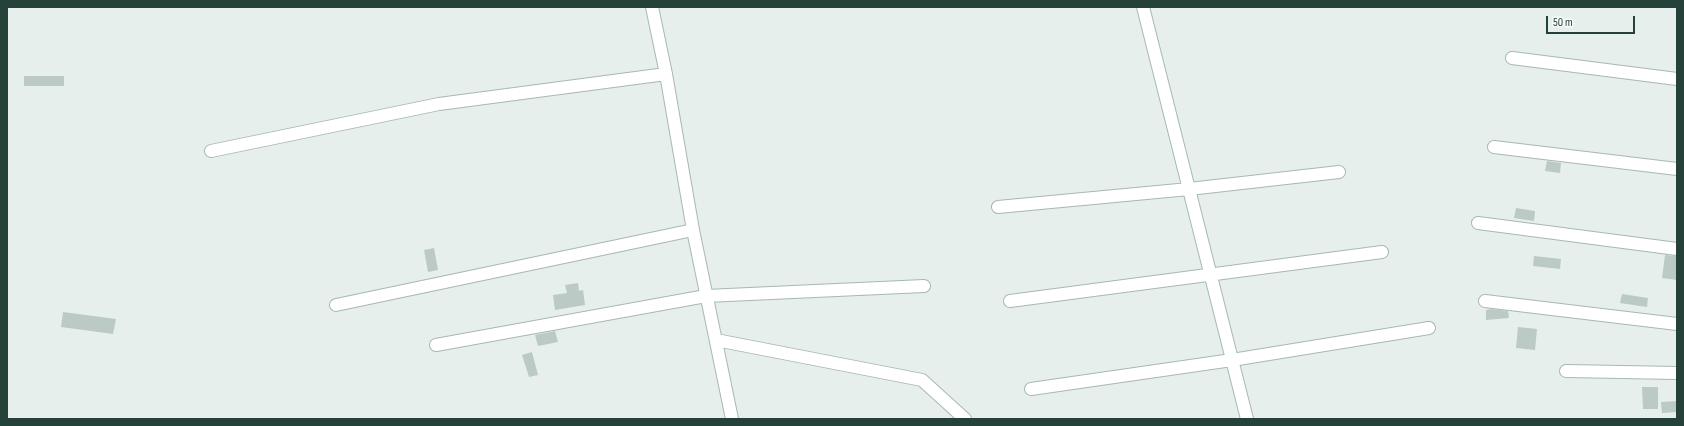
<!DOCTYPE html>
<html>
<head>
<meta charset="utf-8">
<style>
  body { margin:0 }
  #map { position:relative; width:1684px; height:426px; overflow:hidden; background:#e6efeb; font-family:"Sofia Sans Condensed",sans-serif }
  canvas { display:block }
  .frame { position:absolute; inset:0; border:8px solid #24423a; pointer-events:none }
  .scale { position:absolute; left:1546px; top:16px; width:89px; height:18px; box-sizing:border-box; border:2px solid #24423a; border-top:0; padding-left:5px; font-size:12px; line-height:14px; white-space:nowrap; color:#24423a; -webkit-text-stroke:3px #f7fbf9; paint-order:stroke }
</style>
</head>
<body>
<div id="map">
<canvas width="1684" height="426"></canvas>
<div class="frame"></div>
<div class="scale">50 m</div>
</div>
<script>
const ctx = document.querySelector('canvas').getContext('2d');
ctx.lineJoin = 'round';
function fillPath(path, color) { ctx.fillStyle = color; ctx.fill(path, 'evenodd'); }
const poly = rows => new Path2D(rows.map(r => 'M' + r).join(''));
function stroke(path, color, width, dash) { ctx.strokeStyle = color; ctx.lineWidth = width; ctx.lineCap = dash ? 'butt' : 'round'; ctx.setLineDash(dash || []); ctx.stroke(path); }
fillPath(poly([
  [24,76,64,76,64,86,24,86],
  [1547,161,1561,163,1560,173,1545,171],
  [1516,208,1535,211,1534,221,1514,218],
  [434,248,438,270,428,272,424,250],
  [1665,255,1677,256,1677,280,1662,278],
  [1534,256,1561,259,1560,269,1533,266],
  [578,283,579,291,583,290,585,305,555,310,553,295,567,293,565,285],
  [1622,294,1648,298,1647,307,1620,303],
  [1491,309,1508,311,1509,318,1486,320,1486,310],
  [63,312,116,319,113,334,61,327],
  [1518,327,1537,329,1535,350,1516,348],
  [555,331,558,342,538,346,535,335],
  [532,352,538,375,529,377,522,355],
  [1642,387,1658,387,1658,409,1643,409],
  [1677,401,1677,412,1662,413,1661,402]
]), '#bbcac4');
const street = poly([
  [652,7,666,74,693,230,732,419],
  [1143,7,1247,419],
  [1512,58,1677,79],
  [1494,147,1677,169],
  [211,151,439,104,666,74],
  [998,207,1189,189,1339,172],
  [1478,223,1677,249],
  [1010,301,1382,252],
  [1485,301,1677,324],
  [336,305,693,230],
  [716,340,922,380,965,419],
  [436,345,706,296,924,286],
  [1566,371,1677,373],
  [1031,389,1232,360,1429,328]
]);
stroke(street, '#a8b8b2', 14);
stroke(street, '#fff', 12);
</script>
</body>
</html>
